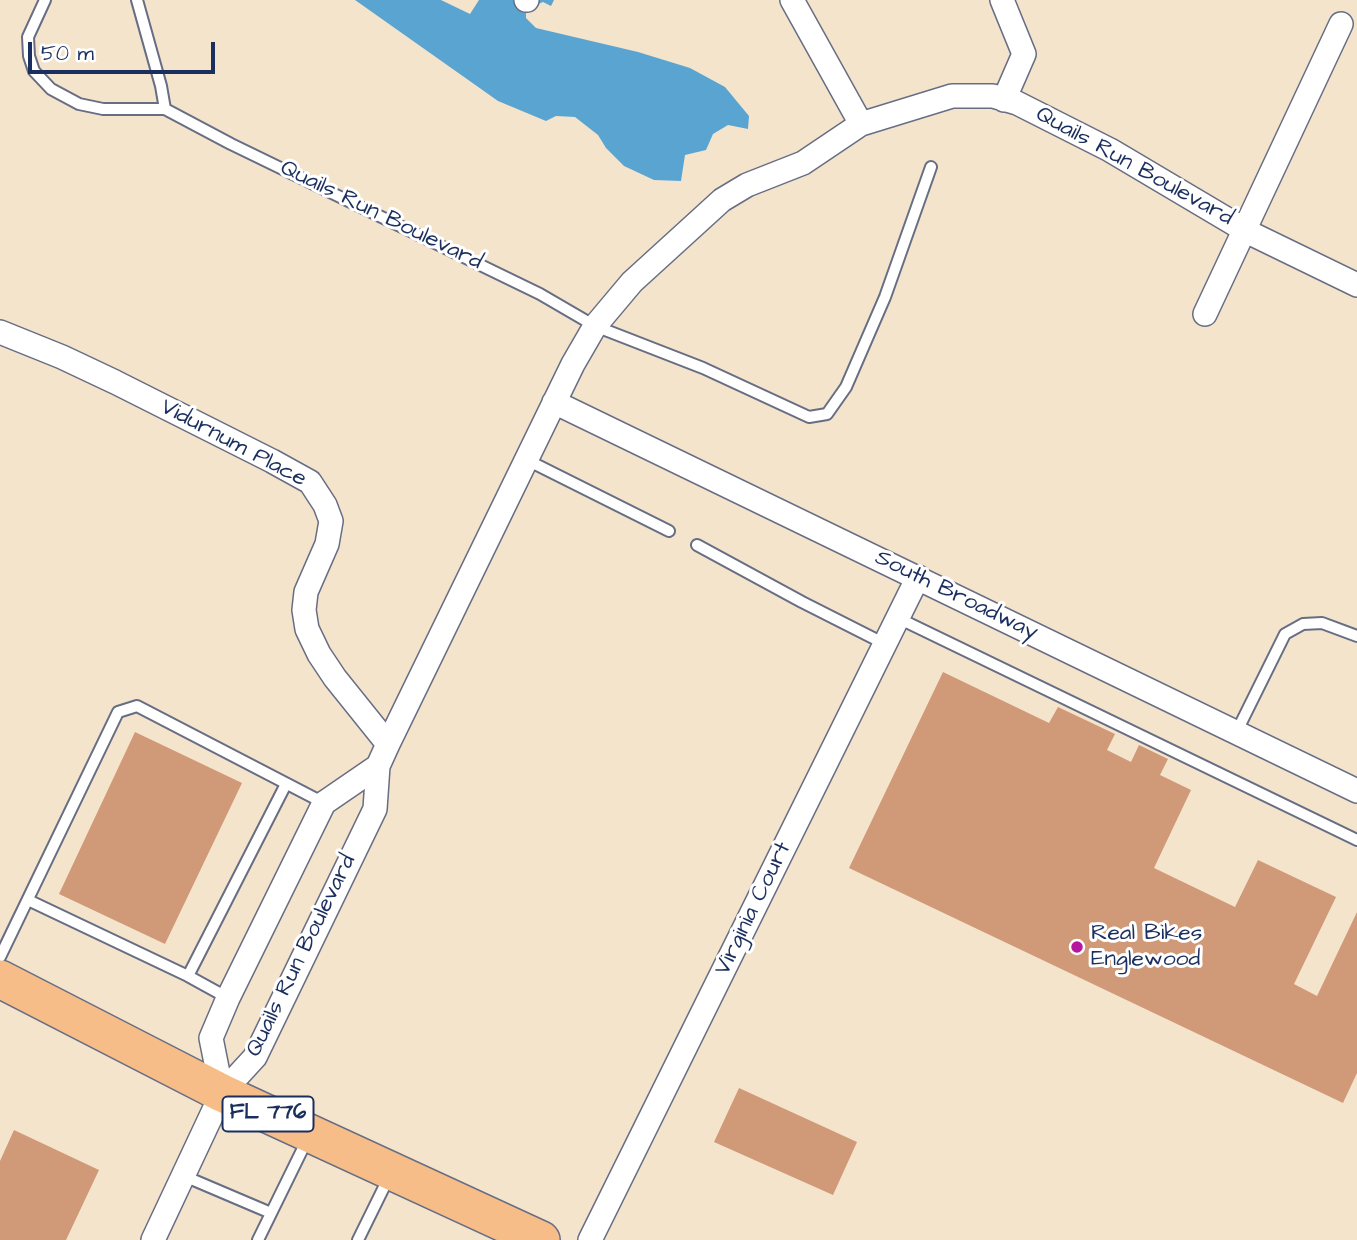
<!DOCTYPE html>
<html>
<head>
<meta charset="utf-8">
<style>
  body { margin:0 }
  #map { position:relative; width:1357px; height:1240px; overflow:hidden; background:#f5e4cc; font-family:"Architects Daughter",sans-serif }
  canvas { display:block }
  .scale { position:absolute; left:28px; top:42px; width:187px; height:32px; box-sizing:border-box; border:4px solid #1b2f5e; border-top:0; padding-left:9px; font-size:21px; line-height:24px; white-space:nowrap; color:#1b2f5e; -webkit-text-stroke:5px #fff; paint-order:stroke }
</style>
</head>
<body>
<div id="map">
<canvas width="1357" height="1240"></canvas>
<div class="scale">50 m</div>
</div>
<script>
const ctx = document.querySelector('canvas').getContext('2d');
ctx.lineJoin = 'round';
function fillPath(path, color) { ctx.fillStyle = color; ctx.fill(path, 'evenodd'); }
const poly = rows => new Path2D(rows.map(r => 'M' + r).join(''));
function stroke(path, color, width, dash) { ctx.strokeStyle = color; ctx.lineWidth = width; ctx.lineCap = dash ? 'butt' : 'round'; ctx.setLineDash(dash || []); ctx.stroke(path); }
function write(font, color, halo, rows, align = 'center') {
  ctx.font = font + ' "Architects Daughter",sans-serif'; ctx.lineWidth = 6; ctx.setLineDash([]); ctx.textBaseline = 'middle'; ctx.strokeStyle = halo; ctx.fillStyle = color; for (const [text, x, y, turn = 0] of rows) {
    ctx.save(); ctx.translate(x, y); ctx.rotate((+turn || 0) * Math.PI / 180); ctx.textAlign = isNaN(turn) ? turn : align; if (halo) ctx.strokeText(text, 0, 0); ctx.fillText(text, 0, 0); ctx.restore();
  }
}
fillPath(poly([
  [355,0,441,0,470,14,479,0,554,0,551,6,543,2,526,9,526,18,536,28,638,52,690,68,725,87,749,116,748,129,728,125,713,134,706,150,685,155,681,181,654,180,624,166,606,148,598,135,575,117,556,116,546,121,498,101]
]), '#5aa4d1');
fillPath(poly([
  [943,672,1049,723,1058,707,1115,734,1107,750,1131,762,1139,745,1168,759,1160,775,1191,790,1154,868,1235,907,1258,860,1336,897,1294,984,1317,996,1357,912,1357,1073,1343,1103,849,868],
  [135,732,242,783,165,944,59,894],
  [739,1088,857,1142,833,1195,714,1142],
  [14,1130,99,1170,66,1240,0,1240,0,1161]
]), '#d09978');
const service = poly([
  [45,0,28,37,29,56,34,71,51,89,79,104,103,109,165,109,161,86,137,0],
  [165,109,231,144,540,294,595,326,703,368,809,417,827,414,846,387,885,297,931,167],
  [525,459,669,531],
  [697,545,802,602,885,644],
  [898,618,1357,840],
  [1237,731,1285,634,1303,624,1322,623,1357,636],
  [28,900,188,976,228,998],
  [0,957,118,712,137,706,324,803],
  [188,976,286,784],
  [184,1176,271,1213],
  [258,1240,308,1138],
  [358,1240,389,1177]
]);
const minor = poly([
  [526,0,527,0],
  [792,0,861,124],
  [1002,0,1024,54,1004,100],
  [1205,314,1341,24],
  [0,332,62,357,115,382,272,461,310,482,325,505,331,521,327,544,306,592,304,610,307,629,319,654,335,678,388,744],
  [554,402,1357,791],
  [222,1093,211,1038,228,998,324,803,378,766],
  [153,1240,222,1093,255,1057,375,809,378,766,388,744,573,364,595,326,632,282,722,200,747,185,803,163,861,124,952,96,993,96,1017,103,1110,150,1250,233,1357,285],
  [590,1240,918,577]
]);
const primary = poly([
  [0,979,222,1093,541,1240]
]);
stroke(service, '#676e84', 14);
stroke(minor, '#676e84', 26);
stroke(primary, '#676e84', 40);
stroke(service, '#fff', 10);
stroke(minor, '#fff', 23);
stroke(primary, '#f7bd88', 37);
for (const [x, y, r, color] of [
  [1077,947,7,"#b5179e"]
]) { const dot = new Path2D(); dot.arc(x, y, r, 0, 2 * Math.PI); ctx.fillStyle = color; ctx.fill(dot); stroke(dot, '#fff', 2.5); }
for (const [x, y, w] of [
  [268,1114,91]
]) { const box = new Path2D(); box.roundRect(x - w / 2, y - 17.5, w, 35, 5); ctx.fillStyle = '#fff'; ctx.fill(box); stroke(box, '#1b2f5e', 2); }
write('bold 21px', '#1b2f5e', null, [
  ["FL 776",268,1114]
]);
write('23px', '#1b2f5e', '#fff', [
  ["Quails Run Boulevard",1134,167,29],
  ["Quails Run Boulevard",381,216,26],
  ["Vidurnum Place",233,444,28],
  ["South Broadway",956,596,26],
  ["Virginia Court",754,909,-64],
  ["Quails Run Boulevard",302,956,-64]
]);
write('23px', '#1b2f5e', '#fff', [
  ["Real Bikes",1091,934],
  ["Englewood",1091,960]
], 'left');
</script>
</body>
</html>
